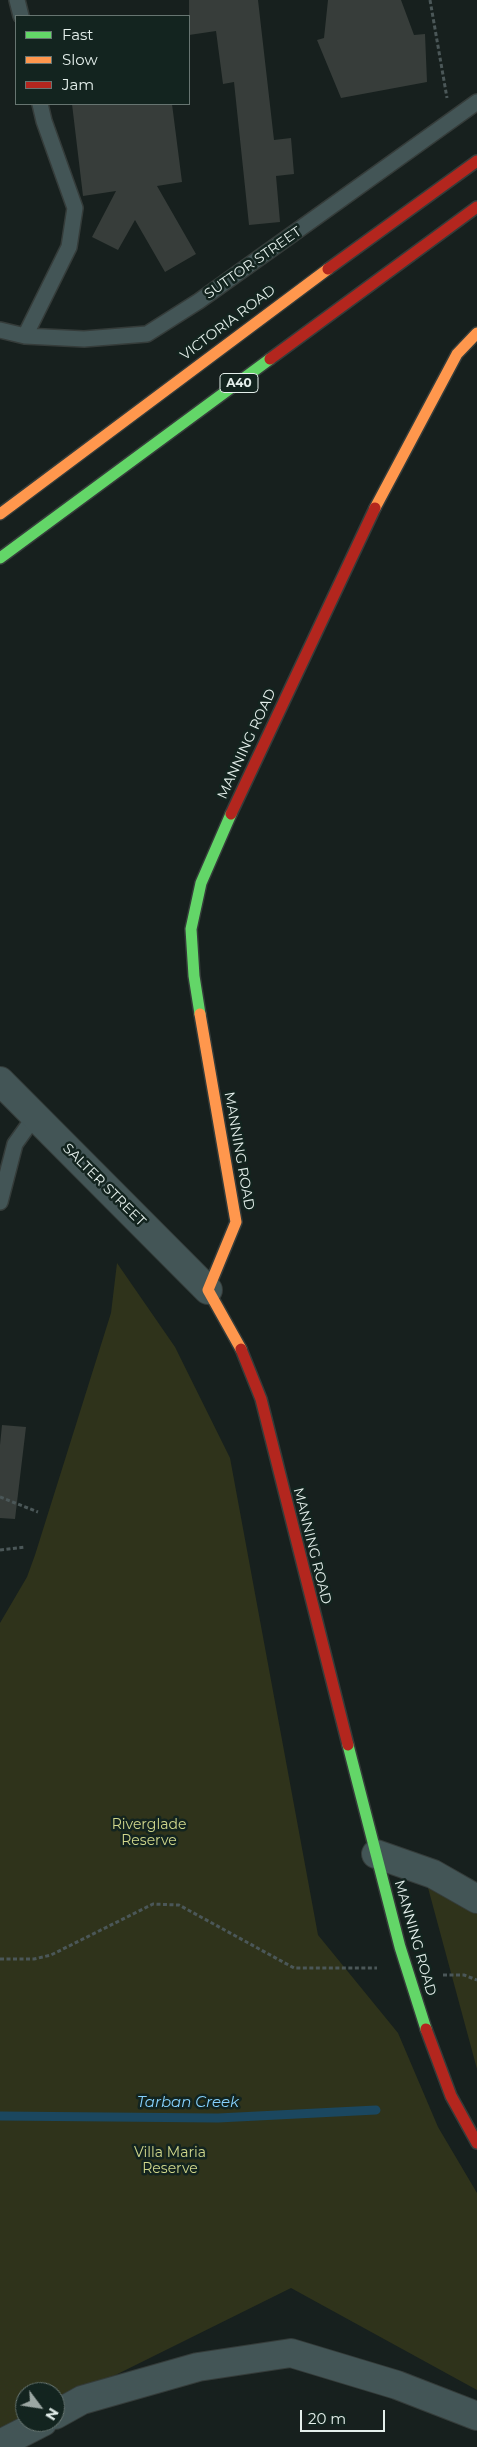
<!DOCTYPE html>
<html>
<head>
<meta charset="utf-8">
<style>
  body { margin:0 }
  #map { position:relative; width:477px; height:2447px; overflow:hidden; background:#17201e; font-family:Montserrat,sans-serif }
  canvas { display:block }
  .legend { position:absolute; left:15px; top:15px; width:175px; height:90px; box-sizing:border-box; background:#13241f; border:1px solid #677571; margin:0; padding:6px 9px; list-style:none; font-size:15px; color:#e4efeb }
  .legend li { display:flex; align-items:center; gap:10px; height:25px }
  .legend b { width:25px; border:1px solid #677571 }
  .north { position:absolute; left:15px; top:2382px; width:50px; height:50px; box-sizing:border-box; background:#13241f; border:1px solid #677571; border-radius:50%; rotate:121deg; font-size:14px; font-weight:700; line-height:20px; text-align:center; color:#e4efeb }
  .north::after { content:''; display:block; margin:auto; width:18px; height:22px; background:#9ca7a3; clip-path:polygon(50% 0,100% 100%,50% 72%,0 100%) }
  .scale { position:absolute; left:300px; top:2410px; width:85px; height:22px; box-sizing:border-box; border:2px solid #e4efeb; border-top:0; padding-left:6px; font-size:15px; line-height:18px; white-space:nowrap; color:#e4efeb; -webkit-text-stroke:4px #13241f; paint-order:stroke }
</style>
</head>
<body>
<div id="map">
<canvas width="477" height="2447"></canvas>
<ul class="legend">
<li><b style="height:6px;background:#63d668"></b>Fast</li>
<li><b style="height:6px;background:#ff974d"></b>Slow</li>
<li><b style="height:6px;background:#b3261e"></b>Jam</li>
</ul>
<div class="north">N</div>
<div class="scale">20 m</div>
</div>
<script>
const ctx = document.querySelector('canvas').getContext('2d');
ctx.lineJoin = 'round';
function fillPath(path, color) { ctx.fillStyle = color; ctx.fill(path, 'evenodd'); }
const poly = rows => new Path2D(rows.map(r => 'M' + r).join(''));
function stroke(path, color, width, dash) { ctx.strokeStyle = color; ctx.lineWidth = width; ctx.lineCap = dash ? 'butt' : 'round'; ctx.setLineDash(dash || []); ctx.stroke(path); }
function write(font, color, halo, rows, align = 'center') {
  ctx.font = font + ' Montserrat,sans-serif'; ctx.lineWidth = 5; ctx.setLineDash([]); ctx.textBaseline = 'middle'; ctx.strokeStyle = halo; ctx.fillStyle = color; for (const [text, x, y, turn = 0] of rows) {
    ctx.save(); ctx.translate(x, y); ctx.rotate((+turn || 0) * Math.PI / 180); ctx.textAlign = isNaN(turn) ? turn : align; if (halo) ctx.strokeText(text, 0, 0); ctx.fillText(text, 0, 0); ctx.restore();
  }
}
fillPath(poly([
  [117,1263,175,1347,230,1458,318,1935,398,2033,438,2127,477,2193,477,2390,291,2288,55,2405,55,2392,25,2392,25,2420,0,2432,0,1623,27,1577,35,1555,111,1313],
  [427,1884,477,1914,477,2069]
]), '#2f331b');
stroke(poly([
  [0,2116,218,2118,376,2110]
]), '#1b475f', 9);
fillPath(poly([
  [189,0,258,0,274,140,291,138,294,174,276,176,280,222,249,225,234,82,223,84,216,31,189,35],
  [328,0,401,0,414,35,425,34,427,82,341,98,317,40,324,38],
  [72,104,172,104,182,182,157,186,196,254,165,272,135,220,118,250,92,237,116,191,83,196],
  [2,1425,26,1427,15,1519,0,1518,0,1445]
]), '#373d3a');
const lane = poly([
  [17,0,21,16],
  [0,330,25,336,84,339,147,334,199,301,477,102],
  [25,336,69,247,75,208,44,121,40,104],
  [0,1202,15,1144,35,1116]
]);
const street = poly([
  [0,1081,208,1290],
  [376,1854,433,1874,477,1899],
  [55,2415,82,2400,198,2367,291,2353,397,2385,477,2416],
  [0,2444,43,2422]
]);
const fast = poly([
  [0,558,270,359],
  [200,1014,194,976,191,929,201,883,231,814],
  [348,1745,400,1947,426,2029]
]);
const slow = poly([
  [375,508,457,354,477,333],
  [0,514,328,269],
  [200,1014,236,1222,208,1290,241,1349]
]);
const jam = poly([
  [328,269,477,161],
  [270,359,477,207],
  [231,814,375,508],
  [241,1349,261,1399,348,1745],
  [426,2029,451,2096,477,2143]
]);
stroke(lane, '#353c3a', 18);
stroke(street, '#353c3a', 30);
stroke(fast, '#353c3a', 14);
stroke(slow, '#353c3a', 14);
stroke(jam, '#353c3a', 14);
stroke(poly([
  [430,0,447,98],
  [0,1497,38,1512],
  [0,1550,25,1547],
  [0,1959,34,1959,51,1955,153,1904,179,1905,294,1968,377,1968],
  [443,1975,464,1975,477,1980]
]), '#4b5758', 3, [4, 2.5]);
stroke(lane, '#435556', 15);
stroke(street, '#435556', 28);
stroke(fast, '#63d668', 11);
stroke(slow, '#ff974d', 11);
stroke(jam, '#b3261e', 11);
for (const [x, y, w] of [
  [239,383,38]
]) { const box = new Path2D(); box.roundRect(x - w / 2, y - 9.5, w, 19, 4); ctx.fillStyle = '#13241f'; ctx.fill(box); stroke(box, '#e4efeb', 1); }
write('bold 12px', '#e4efeb', null, [
  ["A40",239,383]
]);
write('14px', '#e4efeb', '#13241f', [
  ["SUTTOR STREET",253,263,-35],
  ["VICTORIA ROAD",228,323,-37],
  ["MANNING ROAD",247,744,-65],
  ["MANNING ROAD",239,1151,80],
  ["SALTER STREET",104,1185,45],
  ["MANNING ROAD",312,1546,76],
  ["MANNING ROAD",415,1938,74]
]);
write('14px', '#d0d78c', '#13241f', [
  ["Riverglade",149,1825],
  ["Reserve",149,1841],
  ["Villa Maria",170,2153],
  ["Reserve",170,2169]
]);
write('italic 15px', '#86d1fd', '#13241f', [
  ["Tarban Creek",188,2103]
]);
</script>
</body>
</html>
